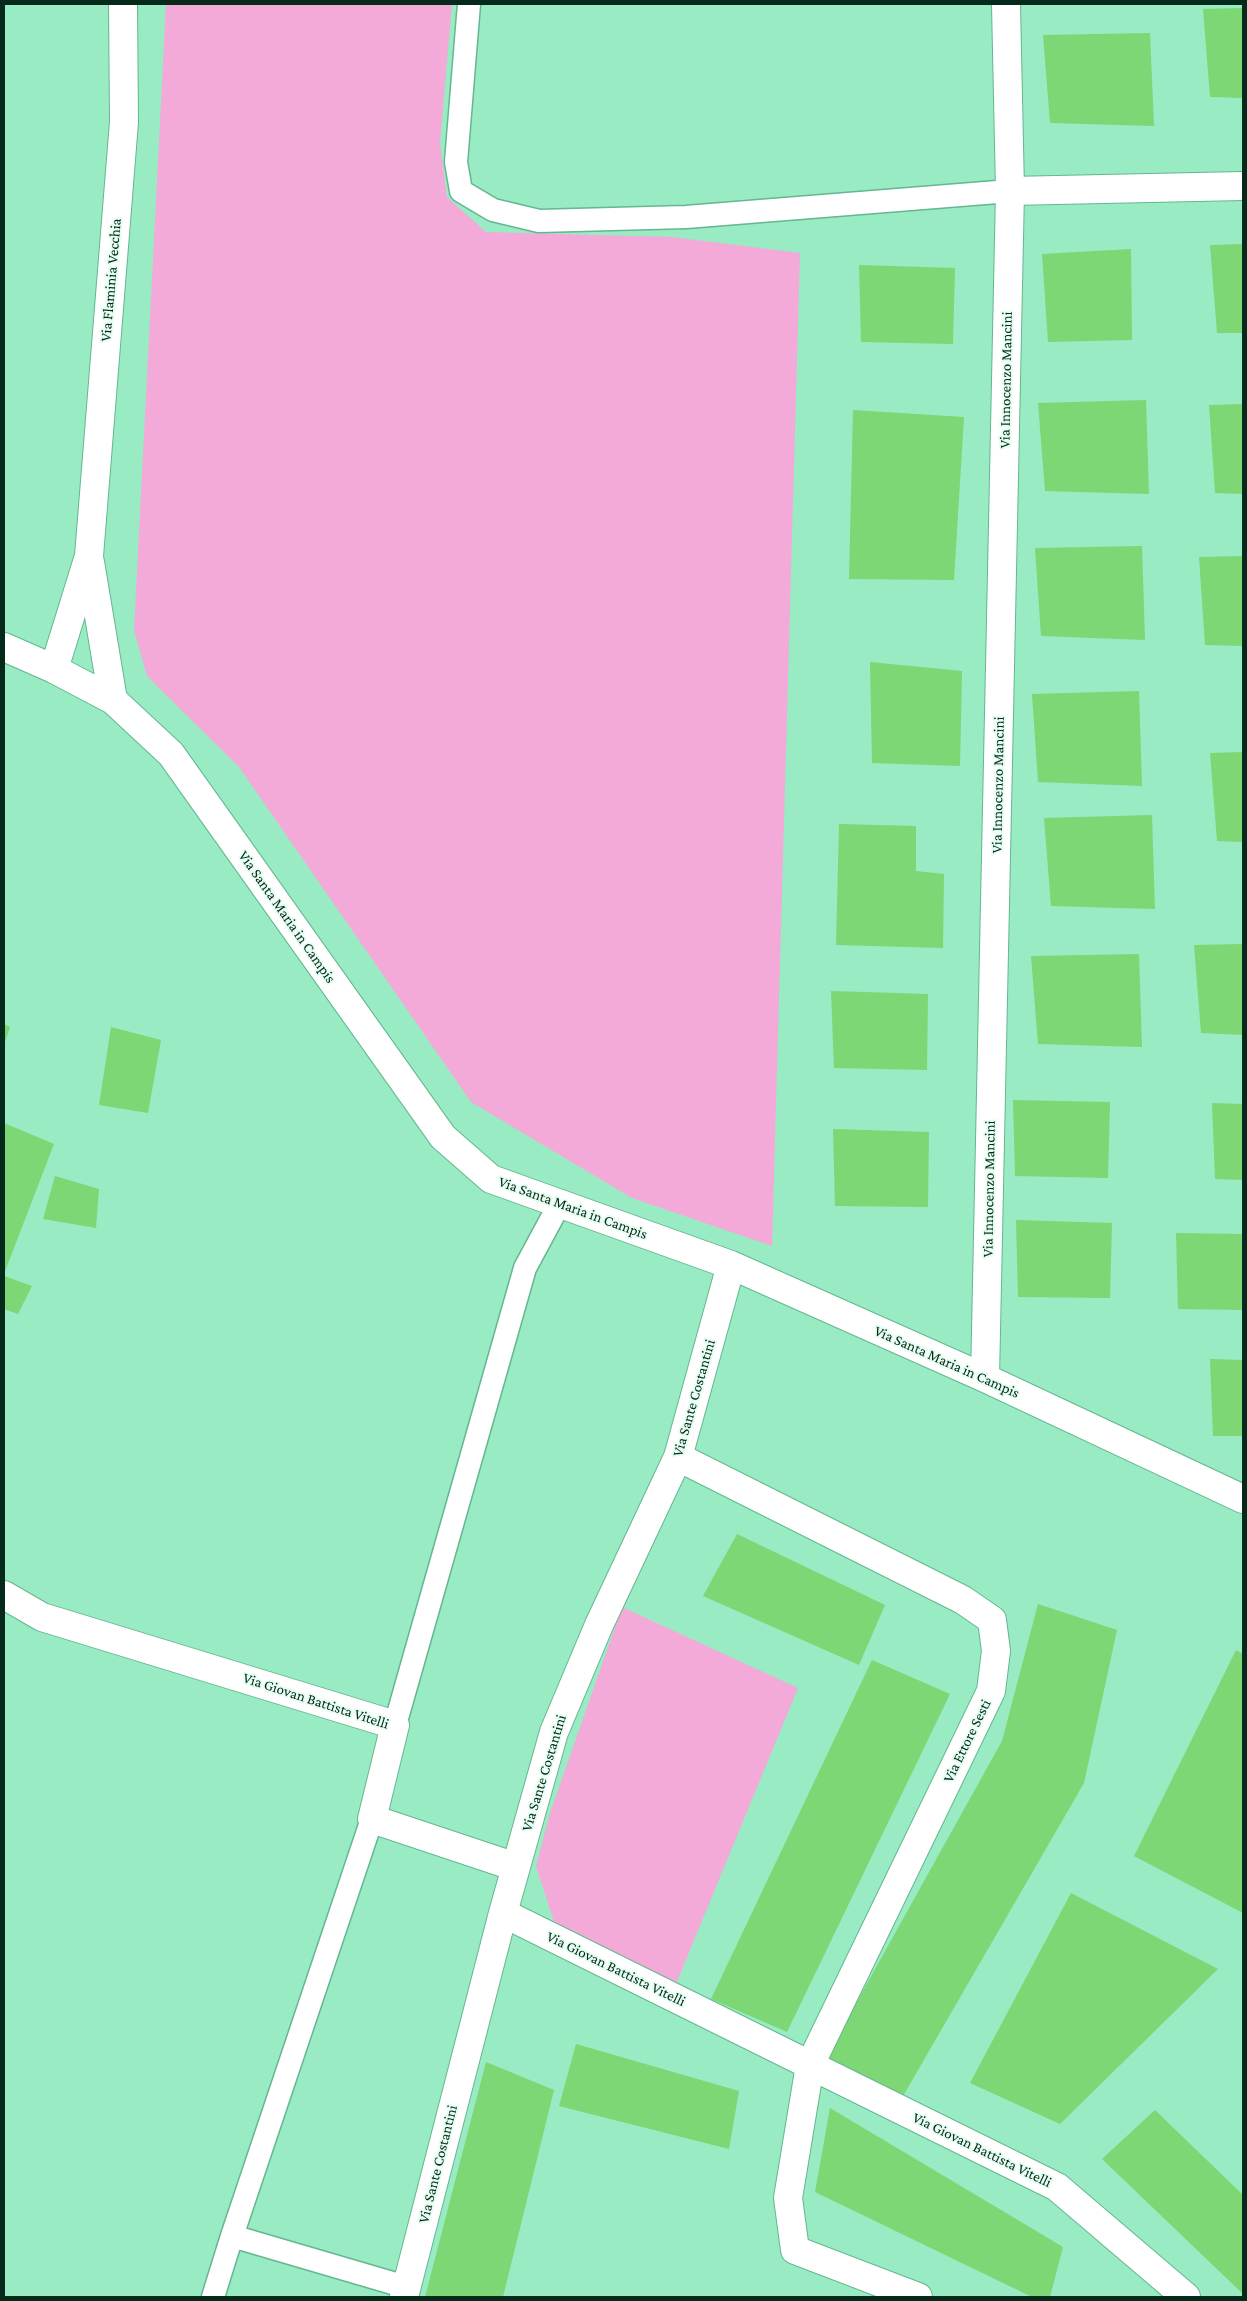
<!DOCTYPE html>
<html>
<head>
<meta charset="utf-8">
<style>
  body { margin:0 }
  #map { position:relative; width:1247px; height:2301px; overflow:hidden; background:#98ebc2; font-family:"Crimson Pro",serif }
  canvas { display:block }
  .frame { position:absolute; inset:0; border:5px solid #052a1b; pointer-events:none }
</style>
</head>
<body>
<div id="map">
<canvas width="1247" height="2301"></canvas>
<div class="frame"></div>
</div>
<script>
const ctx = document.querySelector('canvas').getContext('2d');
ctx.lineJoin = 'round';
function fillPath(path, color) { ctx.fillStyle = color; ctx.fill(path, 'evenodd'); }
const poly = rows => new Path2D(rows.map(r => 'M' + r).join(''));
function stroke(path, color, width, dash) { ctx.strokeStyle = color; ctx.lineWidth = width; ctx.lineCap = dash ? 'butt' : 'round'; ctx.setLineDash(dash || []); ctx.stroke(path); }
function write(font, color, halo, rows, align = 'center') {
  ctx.font = font + ' "Crimson Pro",serif'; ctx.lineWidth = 4; ctx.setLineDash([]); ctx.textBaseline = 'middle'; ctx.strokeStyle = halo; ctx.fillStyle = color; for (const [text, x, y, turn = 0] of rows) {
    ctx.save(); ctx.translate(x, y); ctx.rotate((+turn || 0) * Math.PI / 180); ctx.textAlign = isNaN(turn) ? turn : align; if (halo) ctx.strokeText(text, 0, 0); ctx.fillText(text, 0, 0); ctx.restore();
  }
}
fillPath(poly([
  [166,4,452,4,440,143,447,197,486,232,672,237,800,253,772,1246,632,1198,471,1102,239,767,147,676,134,630],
  [622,1607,798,1688,676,1984,554,1922,536,1866,550,1813]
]), '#f4aad8');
fillPath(poly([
  [1243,8,1243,98,1210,97,1203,9],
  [1150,33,1154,126,1050,123,1043,35],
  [1243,244,1243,333,1217,333,1210,245],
  [1131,249,1132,340,1048,342,1042,254],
  [859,265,955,268,953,344,861,342],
  [1146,400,1149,494,1045,491,1038,403],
  [1243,404,1243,494,1215,493,1209,405],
  [853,410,964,417,954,580,849,579],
  [1142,546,1145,640,1041,636,1035,548],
  [1243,556,1243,646,1205,645,1199,557],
  [870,662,962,671,960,766,872,763],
  [1139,691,1142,786,1038,782,1032,694],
  [1243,752,1243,842,1217,841,1210,753],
  [1152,815,1155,909,1051,906,1044,818],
  [839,824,916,826,916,871,944,874,943,948,836,945],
  [1243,944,1243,1035,1201,1033,1194,945],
  [1139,954,1142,1047,1038,1044,1031,956],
  [831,991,928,994,927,1070,834,1068],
  [4,1024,10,1027,4,1045],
  [111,1027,161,1040,148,1113,99,1105],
  [1013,1100,1110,1102,1108,1178,1015,1176],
  [1212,1103,1243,1104,1243,1180,1215,1179],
  [4,1123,54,1144,4,1274],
  [833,1129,929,1132,928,1207,835,1206],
  [55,1176,99,1189,96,1228,43,1219],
  [1016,1220,1112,1223,1110,1298,1018,1297],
  [1176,1233,1243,1234,1243,1310,1178,1309],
  [4,1276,32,1286,18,1314,4,1309],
  [1210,1359,1243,1360,1243,1436,1213,1436],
  [737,1534,885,1605,859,1665,703,1596],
  [1038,1604,1117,1630,1084,1783,903,2096,825,2059,1002,1741],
  [1236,1650,1243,1654,1243,1913,1134,1856],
  [872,1660,950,1694,787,2032,711,1999],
  [1071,1893,1218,1969,1060,2124,970,2083],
  [576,2044,739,2091,729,2149,559,2106],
  [486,2062,554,2090,503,2297,425,2297],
  [830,2108,1063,2247,1050,2297,1032,2297,815,2192],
  [1155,2110,1243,2195,1243,2294,1102,2159]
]), '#7cd774');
const lane = poly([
  [469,4,456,162,461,191,493,210,539,221,686,217,1010,191],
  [395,1725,525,1268,560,1203],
  [232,2236,372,1819],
  [213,2297,232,2236,406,2287]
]);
const street = poly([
  [1010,191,1243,186],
  [90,562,113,700],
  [4,647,54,669,113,700,171,754,443,1137,491,1179,731,1265,985,1378,1243,1499],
  [54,669,89,556,124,122,123,4],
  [985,1378,1010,191,1006,4],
  [678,1457,963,1600,992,1620,996,1651,991,1691,810,2065,1057,2187,1186,2297],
  [4,1595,42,1617,395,1725,372,1819,516,1867],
  [503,1913,810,2065,788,2198,795,2250,918,2297],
  [404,2297,503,1913,554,1732,599,1625,678,1457,731,1265]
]);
stroke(lane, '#64b790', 25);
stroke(street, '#64b790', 30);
stroke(lane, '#fff', 22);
stroke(street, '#fff', 28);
write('15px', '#052a1b', '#e6fef1', [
  ["Via Flaminia Vecchia",111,280,-85],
  ["Via Innocenzo Mancini",1006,380,-89],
  ["Via Innocenzo Mancini",998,785,-89],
  ["Via Santa Maria in Campis",287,917,55],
  ["Via Innocenzo Mancini",989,1189,-89],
  ["Via Santa Maria in Campis",573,1208,20],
  ["Via Santa Maria in Campis",947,1362,24],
  ["Via Sante Costantini",694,1398,-74],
  ["Via Giovan Battista Vitelli",316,1701,18],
  ["Via Ettore Sesti",967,1741,-64],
  ["Via Sante Costantini",544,1773,-73],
  ["Via Giovan Battista Vitelli",616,1969,26],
  ["Via Giovan Battista Vitelli",982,2150,26],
  ["Via Sante Costantini",438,2164,-76]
]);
</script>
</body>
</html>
